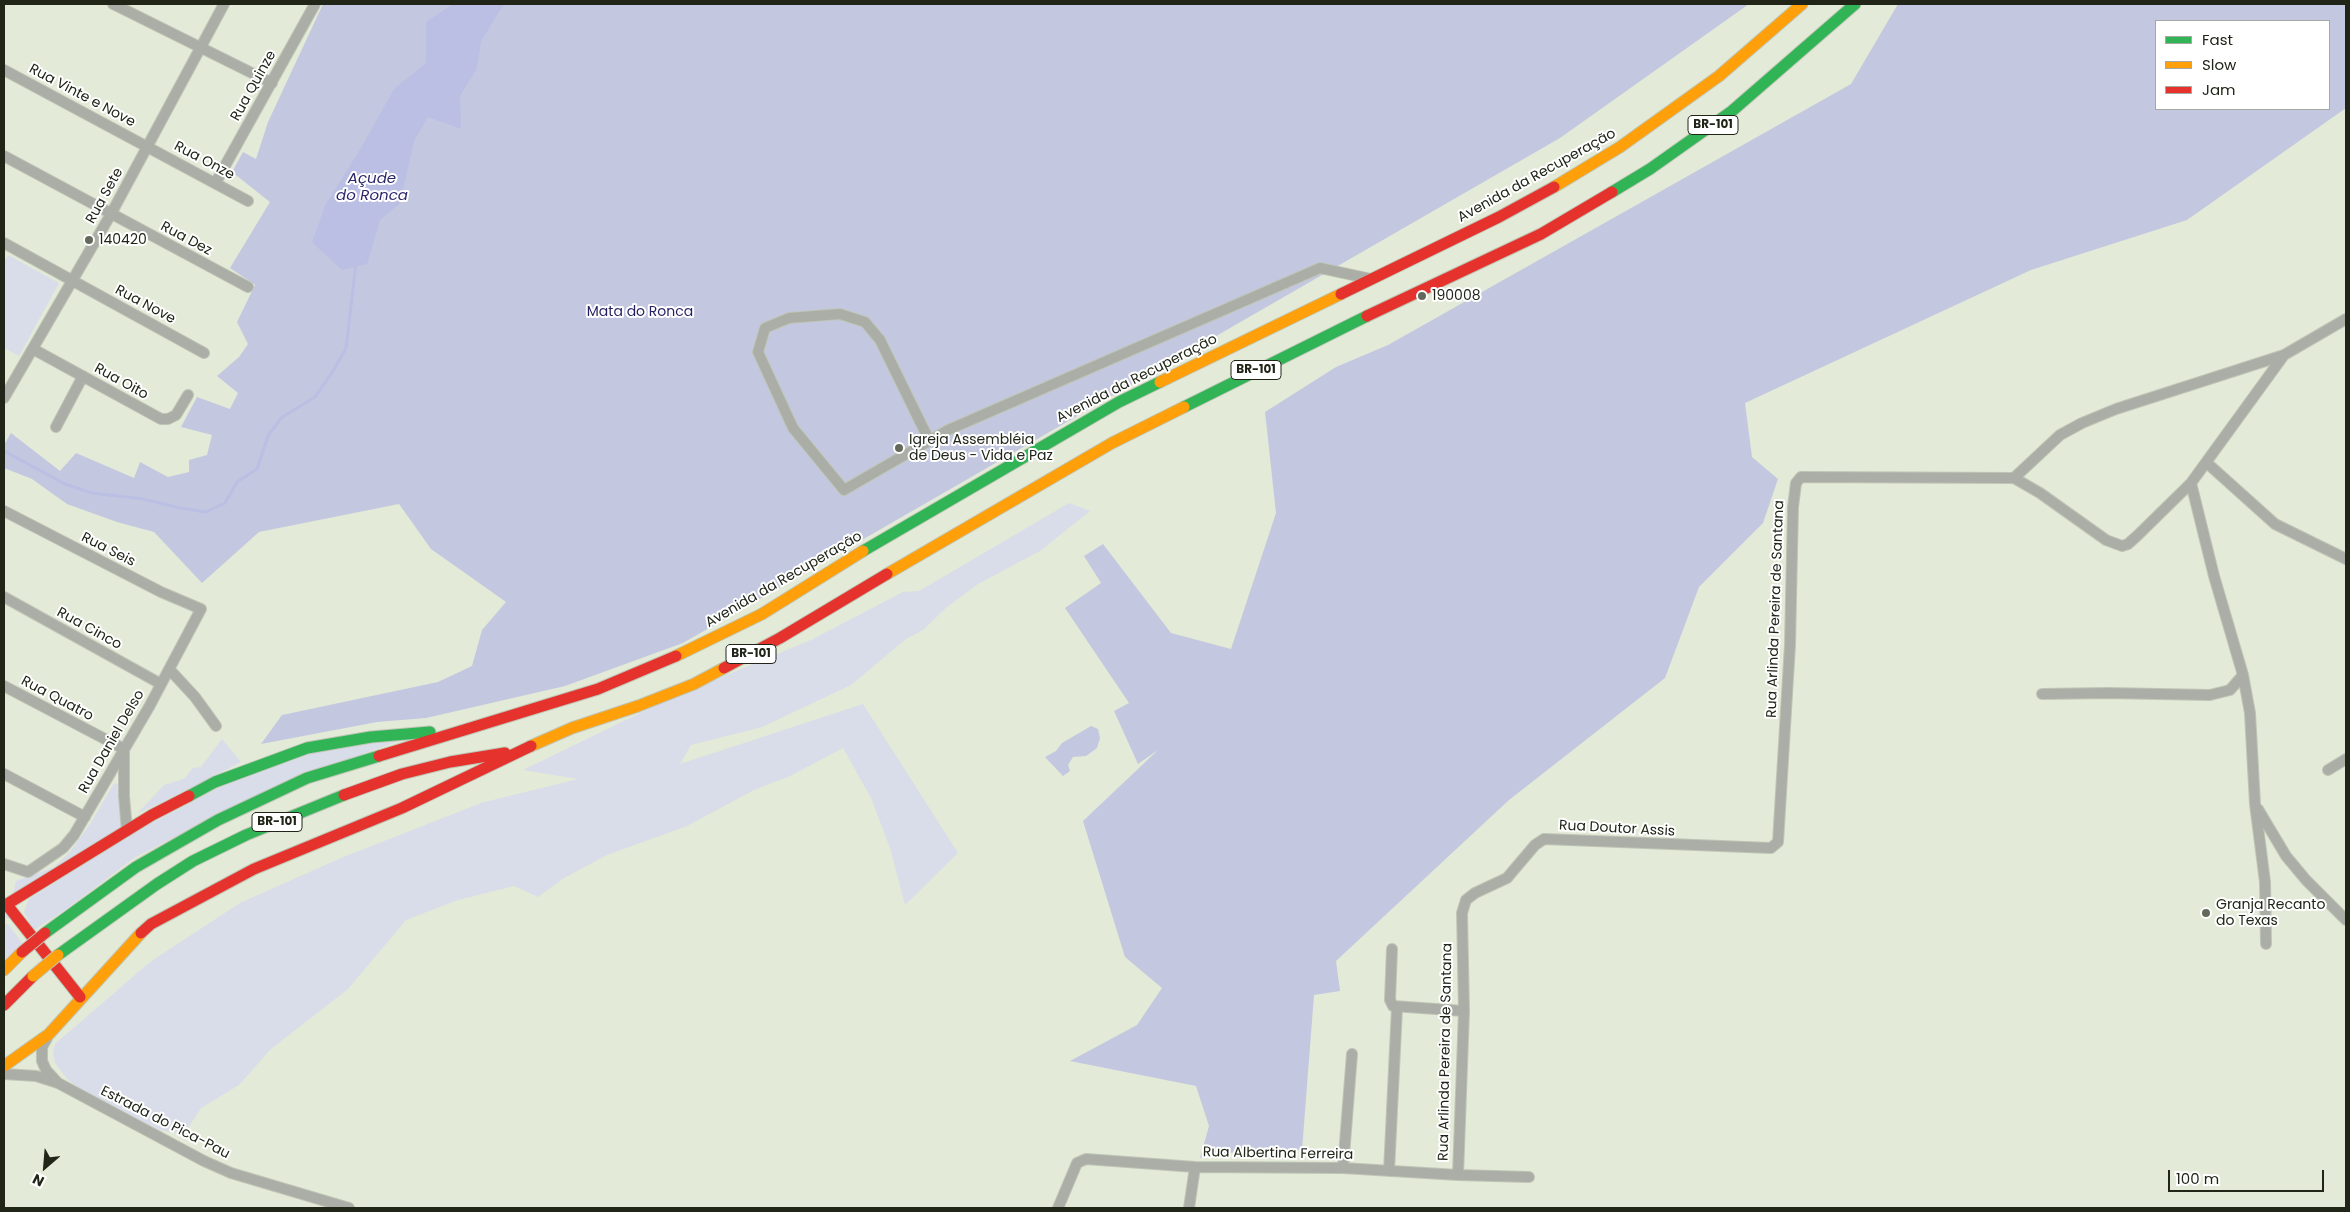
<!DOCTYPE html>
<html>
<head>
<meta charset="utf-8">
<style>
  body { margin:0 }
  #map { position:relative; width:2350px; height:1212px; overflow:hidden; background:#e3ead7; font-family:Poppins,sans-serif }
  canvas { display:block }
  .frame { position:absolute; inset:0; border:5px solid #202518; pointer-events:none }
  .legend { position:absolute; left:2155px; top:20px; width:175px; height:90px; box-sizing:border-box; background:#fff; border:1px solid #a6a8a3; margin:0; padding:6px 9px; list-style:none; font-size:15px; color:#202518 }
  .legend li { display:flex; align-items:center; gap:10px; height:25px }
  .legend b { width:25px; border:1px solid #a6a8a3 }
  .north { position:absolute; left:20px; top:1142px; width:50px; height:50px; -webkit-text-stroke:4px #fff; paint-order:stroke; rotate:207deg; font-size:14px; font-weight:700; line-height:20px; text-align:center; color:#202518 }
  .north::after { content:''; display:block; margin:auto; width:18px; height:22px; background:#202518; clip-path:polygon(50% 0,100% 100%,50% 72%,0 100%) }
  .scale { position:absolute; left:2168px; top:1170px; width:156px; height:22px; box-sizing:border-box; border:2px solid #202518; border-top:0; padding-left:6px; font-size:15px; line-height:18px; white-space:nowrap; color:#202518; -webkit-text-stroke:4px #fff; paint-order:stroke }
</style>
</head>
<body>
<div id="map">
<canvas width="2350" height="1212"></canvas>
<div class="frame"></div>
<ul class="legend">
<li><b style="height:6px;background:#30b455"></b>Fast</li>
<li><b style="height:6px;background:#ff9f0a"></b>Slow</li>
<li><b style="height:6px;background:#e5322d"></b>Jam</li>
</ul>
<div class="north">N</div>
<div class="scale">100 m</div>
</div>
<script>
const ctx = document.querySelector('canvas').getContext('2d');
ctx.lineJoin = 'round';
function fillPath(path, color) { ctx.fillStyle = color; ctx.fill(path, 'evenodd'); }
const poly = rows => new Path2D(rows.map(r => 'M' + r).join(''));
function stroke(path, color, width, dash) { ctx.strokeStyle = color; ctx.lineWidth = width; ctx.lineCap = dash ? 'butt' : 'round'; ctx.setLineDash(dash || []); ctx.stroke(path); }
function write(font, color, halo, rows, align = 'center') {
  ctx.font = font + ' Poppins,sans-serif'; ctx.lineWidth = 4; ctx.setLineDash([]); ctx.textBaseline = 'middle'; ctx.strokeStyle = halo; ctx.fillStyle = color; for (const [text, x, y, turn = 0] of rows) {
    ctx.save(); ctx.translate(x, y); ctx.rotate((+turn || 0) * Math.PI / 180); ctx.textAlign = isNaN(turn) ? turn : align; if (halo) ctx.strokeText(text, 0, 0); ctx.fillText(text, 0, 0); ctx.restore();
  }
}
fillPath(poly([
  [8,255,59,283,19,356,4,348,4,262],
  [1069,503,1090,511,1040,551,978,584,947,607,923,630,906,639,851,685,762,727,691,745,680,764,863,704,958,853,905,905,890,848,871,798,843,748,790,776,754,790,687,826,607,855,564,878,538,897,514,886,458,900,406,920,348,989,271,1049,239,1085,201,1108,184,1134,158,1130,85,1092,68,1080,55,1063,53,1053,55,1044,150,962,240,903,341,858,481,803,578,779,523,770,669,699,811,640,903,592,919,591],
  [222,739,241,762,172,798,138,813,164,785,184,779,193,768,201,767],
  [404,739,273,787,134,858,68,908,34,930,24,912,29,899,138,830,240,777,311,750],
  [114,783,119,784,123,828,21,890,9,918,4,919,4,898,13,894,16,881,54,867,69,853,90,824],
  [4,924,8,924,23,944,4,960]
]), '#d9ddea');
fillPath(poly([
  [323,4,1749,4,1560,138,683,643,565,686,426,718,377,722,261,744,282,715,438,682,472,666,482,630,506,602,431,549,399,504,259,532,202,583,154,532,117,522,67,504,32,479,4,468,4,445,11,433,60,471,76,453,134,478,140,462,168,477,189,472,189,460,207,455,212,435,181,427,197,397,230,409,238,393,217,376,239,357,248,344,237,322,255,285,230,268,270,202,232,172,243,152,256,159,268,122],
  [1898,4,2346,4,2346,108,2187,220,2031,270,1745,403,1752,457,1778,479,1763,523,1699,587,1665,678,1509,800,1336,961,1340,991,1314,995,1302,1150,1222,1153,1200,1158,1209,1126,1196,1086,1070,1061,1137,1025,1162,988,1125,957,1083,821,1158,750,1138,764,1114,711,1129,703,1065,608,1101,583,1084,556,1103,544,1171,633,1231,649,1276,513,1265,412,1336,367,1388,345,1851,84],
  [2156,21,2329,21,2329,109,2156,109],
  [1091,726,1098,729,1100,738,1097,748,1086,756,1073,757,1068,765,1070,771,1063,776,1045,757,1056,751,1062,743]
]), '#c3c8e0');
fillPath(poly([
  [453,4,504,4,481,41,477,68,460,96,461,129,428,117,414,141,400,203,380,220,367,264,342,270,312,242,326,204,361,148,394,89,426,63,426,22]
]), '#babfe3');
stroke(poly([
  [4,451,65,484,92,493,143,499,180,508,206,512,225,503,237,482,257,469,268,436,281,418,315,397,333,371,346,348,356,264]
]), '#babfe3', 3);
const street = poly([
  [113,4,272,83],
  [4,70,248,201],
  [4,156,248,287],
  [216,182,315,4],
  [4,243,204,353],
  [33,349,161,419,168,419,176,415,188,395],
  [4,398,111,214,224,4],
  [56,427,83,376],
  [929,440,880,340,865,322,840,314,789,318,765,328,758,352,793,428,844,490,948,430,1320,268,1371,279],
  [2207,463,2275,524,2346,559],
  [2014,478,2060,435,2082,423,2116,409,2284,355],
  [2191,483,2214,576,2243,675,2250,713,2255,804,2265,882,2266,944],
  [4,511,161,592,201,609,149,707,74,835,63,848,28,872,4,864],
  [4,597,161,684],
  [170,670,195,697,216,726],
  [4,686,124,749,124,796,127,831],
  [2042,694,2108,693,2210,695,2230,690,2243,675],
  [2328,770,2346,759],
  [4,774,85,817],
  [2258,809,2286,856,2306,880,2346,920],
  [1392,949,1390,1000,1393,1006,1464,1011],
  [47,1038,42,1047,42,1061,46,1070,57,1082],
  [4,1074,36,1076,58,1083,204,1161,231,1173,349,1208],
  [1343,1168,1352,1054],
  [1389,1171,1397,1008],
  [1458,1175,1464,1011,1462,913,1466,900,1475,893,1507,878,1535,845,1544,839,1771,848,1778,842,1790,645,1793,507,1796,483,1801,477,2014,478,2040,493,2106,540,2122,546,2128,544,2138,535,2191,483,2284,355,2346,319],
  [1058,1208,1077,1163,1086,1159,1195,1167,1343,1168,1458,1175,1529,1177],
  [1189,1208,1195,1167]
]);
const fast = poly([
  [1612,192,1650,169,1732,111,1855,4],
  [1184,407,1367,316],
  [863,551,1119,402,1160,382],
  [189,796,215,782,307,748,371,737,430,732],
  [45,933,136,867,218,820,307,778,379,756],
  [58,955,157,884,193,861,246,835,344,795]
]);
const slow = poly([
  [1554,187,1620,147,1719,76,1802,4],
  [1160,382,1341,294],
  [887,574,1112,443,1184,407],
  [676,656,762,614,863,551],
  [531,746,572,728,638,706,694,684,724,668],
  [4,970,22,952],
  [4,1066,49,1034,141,933]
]);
const jam = poly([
  [1341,294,1499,217,1554,187],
  [1367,316,1541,234,1612,192],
  [724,668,780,638,887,574],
  [379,756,598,689,676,656],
  [344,795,402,774,450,762,505,753],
  [7,905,80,997],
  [4,906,152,815,189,796],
  [141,933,151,924,254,869,402,808,531,746],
  [4,1005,33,976]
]);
stroke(street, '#bfc5b6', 12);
stroke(fast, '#bfc5b6', 13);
stroke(slow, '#bfc5b6', 13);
stroke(jam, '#bfc5b6', 13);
stroke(street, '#abaea6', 10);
stroke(fast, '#30b455', 11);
stroke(slow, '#ff9f0a', 11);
stroke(jam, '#e5322d', 11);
const slowBridge = poly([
  [33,976,58,955]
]);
const jamBridge = poly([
  [22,952,45,933]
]);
stroke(slowBridge, '#bfc5b6', 13, []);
stroke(jamBridge, '#bfc5b6', 13, []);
stroke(slowBridge, '#ff9f0a', 11);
stroke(jamBridge, '#e5322d', 11);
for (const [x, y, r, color] of [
  [89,240,5,"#646a5b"],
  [1422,296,5,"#646a5b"],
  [899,448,5,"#646a5b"],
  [2206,913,5,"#646a5b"]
]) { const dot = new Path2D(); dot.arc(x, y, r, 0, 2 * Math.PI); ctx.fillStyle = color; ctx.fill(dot); stroke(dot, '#fff', 2); }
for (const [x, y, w] of [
  [1713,125,50],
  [1256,370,50],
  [751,654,50],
  [277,822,50]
]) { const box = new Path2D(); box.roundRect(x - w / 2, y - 9.5, w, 19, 4); ctx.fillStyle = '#fff'; ctx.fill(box); stroke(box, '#202518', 1); }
write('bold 12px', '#202518', null, [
  ["BR-101",1713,125],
  ["BR-101",1256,370],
  ["BR-101",751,654],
  ["BR-101",277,822]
]);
write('14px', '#202518', '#fff', [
  ["Rua Quinze",254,86,-61],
  ["Rua Vinte e Nove",82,96,28],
  ["Rua Onze",204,161,28],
  ["Avenida da Recuperação",1537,176,-29],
  ["Rua Sete",105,196,-61],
  ["Rua Dez",186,239,28],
  ["Rua Nove",145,305,28],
  ["Avenida da Recuperação",1137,379,-27],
  ["Rua Oito",121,382,29],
  ["Rua Seis",108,550,27],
  ["Avenida da Recuperação",784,580,-30],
  ["Rua Arlinda Pereira de Santana",1776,609,-88],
  ["Rua Cinco",89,629,29],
  ["Rua Quatro",57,699,28],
  ["Rua Daniel Delso",112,742,-60],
  ["Rua Doutor Assis",1617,829,3],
  ["Rua Arlinda Pereira de Santana",1446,1052,-89],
  ["Estrada do Pica-Pau",165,1123,27],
  ["Rua Albertina Ferreira",1278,1154,1]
]);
write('14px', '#202518', '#fff', [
  ["140420",99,240],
  ["190008",1432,296],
  ["Igreja Assembléia",909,440],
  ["de Deus - Vida e Paz",909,456],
  ["Granja Recanto",2216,905],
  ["do Texas",2216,921]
], 'left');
write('14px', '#251e62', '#fff', [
  ["Mata do Ronca",640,312]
]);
write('italic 15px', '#2b266a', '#fff', [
  ["Açude",372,179],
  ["do Ronca",372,196]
]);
</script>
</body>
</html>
